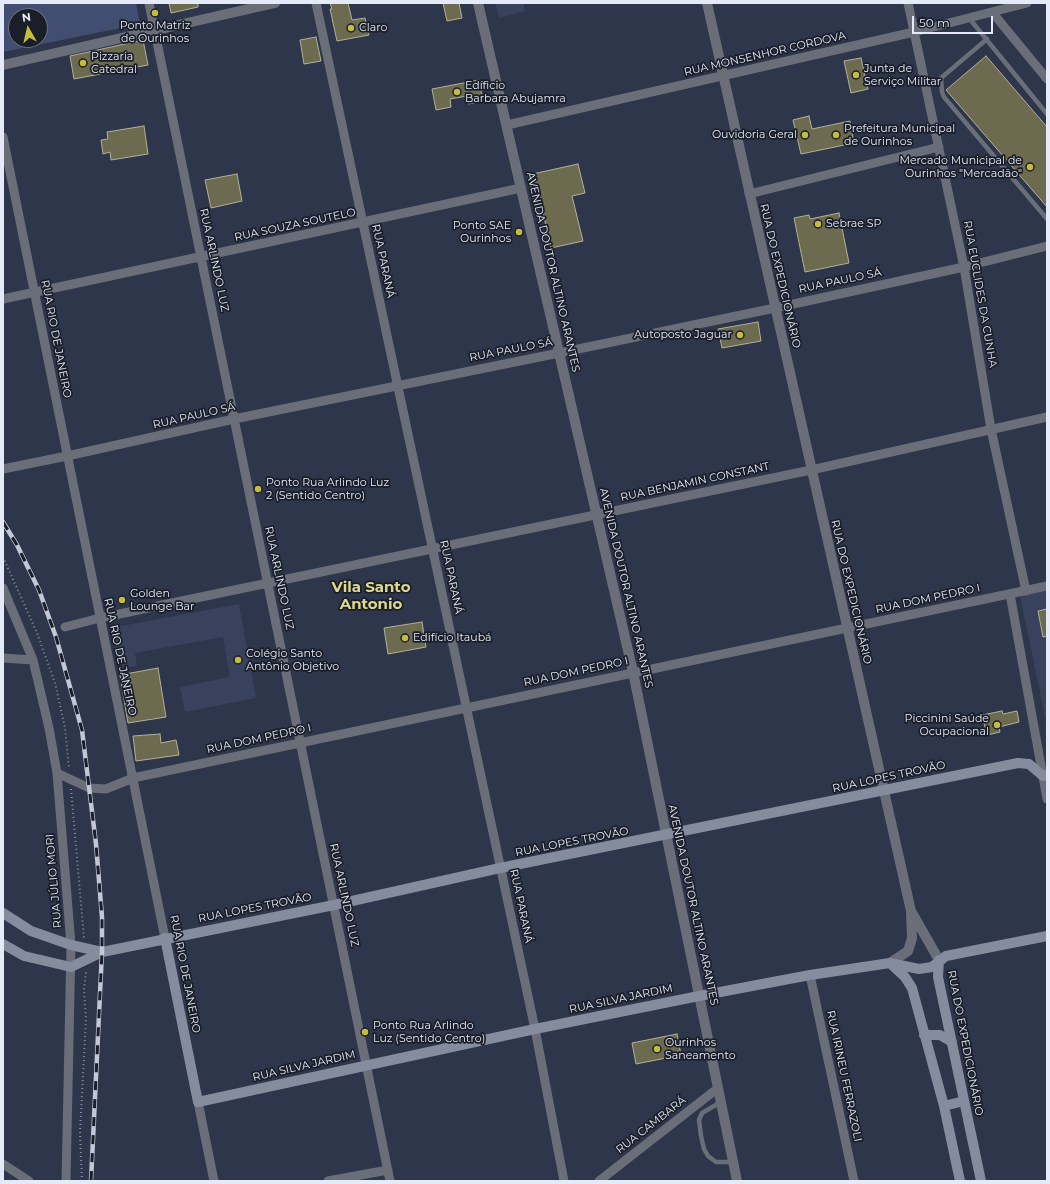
<!DOCTYPE html>
<html>
<head>
<meta charset="utf-8">
<style>
  body { margin:0 }
  #map { position:relative; width:1050px; height:1184px; overflow:hidden; background:#2e364c; font-family:Montserrat,sans-serif }
  canvas { display:block }
  .frame { position:absolute; inset:0; border:4px solid #e4eaf8; pointer-events:none }
  .north { position:absolute; left:8px; top:8px; width:40px; height:40px; box-sizing:border-box; background:#1a1e28; border:1px solid #6b707b; border-radius:50%; rotate:352deg; font-size:11px; font-weight:700; line-height:16px; text-align:center; color:#e4eaf8 }
  .north::after { content:''; display:block; margin:auto; width:14px; height:18px; background:#c5bc3d; clip-path:polygon(50% 0,100% 100%,50% 72%,0 100%) }
  .scale { position:absolute; left:912px; top:16px; width:81px; height:18px; box-sizing:border-box; border:2px solid #e4eaf8; border-top:0; padding-left:5px; font-size:12px; line-height:14px; white-space:nowrap; color:#e4eaf8; -webkit-text-stroke:3px #1a1e28; paint-order:stroke }
</style>
</head>
<body>
<div id="map">
<canvas width="1050" height="1184"></canvas>
<div class="frame"></div>
<div class="north">N</div>
<div class="scale">50 m</div>
</div>
<script>
const ctx = document.querySelector('canvas').getContext('2d');
ctx.lineJoin = 'round';
function fillPath(path, color) { ctx.fillStyle = color; ctx.fill(path, 'evenodd'); }
const poly = rows => new Path2D(rows.map(r => 'M' + r).join(''));
function stroke(path, color, width, dash) { ctx.strokeStyle = color; ctx.lineWidth = width; ctx.lineCap = dash ? 'butt' : 'round'; ctx.setLineDash(dash || []); ctx.stroke(path); }
function write(font, color, halo, rows, align = 'center') {
  ctx.font = font + ' Montserrat,sans-serif'; ctx.lineWidth = 3.5; ctx.setLineDash([]); ctx.textBaseline = 'middle'; ctx.strokeStyle = halo; ctx.fillStyle = color; for (const [text, x, y, turn = 0] of rows) {
    ctx.save(); ctx.translate(x, y); ctx.rotate((+turn || 0) * Math.PI / 180); ctx.textAlign = isNaN(turn) ? turn : align; if (halo) ctx.strokeText(text, 0, 0); ctx.fillText(text, 0, 0); ctx.restore();
  }
}
fillPath(poly([
  [495,3,523,3,525,11,499,18],
  [1047,591,1047,726,1020,596],
  [239,604,256,698,185,712,180,687,230,677,223,637,135,653,137,666,119,670,111,628]
]), '#38425d');
fillPath(poly([
  [3,3,136,3,140,24,3,52],
  [16,16,40,16,40,40,16,40]
]), '#414e71');
const building = poly([
  [169,3,198,3,198,7,171,13,169,3],
  [330,3,348,3,352,20,365,18,369,35,337,41,330,9,332,9,330,3],
  [443,3,459,3,462,18,447,21,443,3],
  [316,37,321,61,304,64,300,40,316,37],
  [143,40,148,65,74,79,70,56,143,40],
  [986,56,1047,127,1047,207,946,90,986,56],
  [861,58,868,89,851,93,844,61,861,58],
  [479,80,483,101,468,104,467,96,450,99,451,107,436,110,432,89,479,80],
  [809,116,812,129,850,121,854,143,801,154,793,120,809,116],
  [144,126,148,154,111,160,110,152,103,154,101,140,108,139,107,132,144,126],
  [578,164,585,193,572,196,583,241,551,248,542,208,536,210,528,175,578,164],
  [237,174,242,201,211,208,205,180,237,174],
  [839,213,849,263,805,272,794,218,809,215,810,219,839,213],
  [758,322,761,341,722,348,718,329,758,322],
  [1047,609,1047,636,1043,637,1038,611,1047,609],
  [422,622,426,647,388,654,384,628,422,622],
  [158,668,166,717,128,723,120,675,158,668],
  [1002,711,1003,714,1017,711,1019,722,999,727,1000,732,987,735,982,715,1002,711],
  [160,734,161,743,176,740,179,755,136,761,133,736,160,734],
  [677,1034,681,1055,636,1064,632,1043,677,1034]
]);
fillPath(building, '#6c6b50');
stroke(building, '#b3b295', 1);
stroke(poly([
  [3,557,37,633,55,683,65,728,69,769],
  [71,789,84,938],
  [82,1181,80,1133,86,1019,84,990,86,971]
]), '#8990a2', 2, [1, 3]);
stroke(poly([
  [969,18,1047,114],
  [987,39,941,78,942,92,944,97,1047,219],
  [721,1102,702,1113,699,1120,701,1136,704,1149,708,1156,716,1162,733,1162]
]), '#696e79', 4.5);
stroke(poly([
  [149,3,390,1181],
  [316,3,535,1029,564,1181],
  [908,3,964,267,991,429,1026,591],
  [992,12,1047,79],
  [507,125,914,32,1027,3],
  [3,137,165,938],
  [749,194,939,147],
  [3,299,521,188],
  [3,469,67,456,234,419,559,353,775,308,964,267,1047,246],
  [3,588,33,660,49,728,57,773,71,945,66,1181],
  [1010,594,1047,799],
  [65,627,100,618,811,470,1047,417],
  [3,658,33,660],
  [57,773,89,788,106,789,133,778,1047,586],
  [810,975,854,1181],
  [198,1102,214,1181],
  [3,1164,29,1181],
  [328,1181,388,1170],
  [599,1181,718,1088]
]), '#696e79', 9);
stroke(poly([
  [478,3,633,672,737,1181],
  [707,3,911,911,939,960],
  [3,65,275,3],
  [890,963,908,951,912,938,911,913]
]), '#696e79', 10);
stroke(poly([
  [3,913,31,931,71,945,102,952],
  [165,938,198,1102,535,1029,699,996,810,975,890,963,919,969,932,967,946,956,1047,936],
  [3,944,24,956,71,967,102,952,334,905,500,868,1018,763,1029,764,1043,776,1047,775],
  [939,960,938,977,981,1181],
  [890,963,905,977,912,988,944,1106,960,1181],
  [924,1035,940,1035,952,1042],
  [944,1106,964,1101]
]), '#858c9e', 10);
const rail = poly([
  [3,522,17,545,39,590,56,637,82,730,96,844,102,917,102,952,91,1181]
]);
stroke(rail, '#c2c8d8', 4.5);
stroke(rail, '#1a1e28', 3, [9]);
for (const [x, y, r, color] of [
  [155,13,4,"#c5bc3d"],
  [351,28,4,"#c5bc3d"],
  [83,63,4,"#c5bc3d"],
  [856,75,4,"#c5bc3d"],
  [457,92,4,"#c5bc3d"],
  [805,135,4,"#c5bc3d"],
  [836,135,4,"#c5bc3d"],
  [1030,167,4,"#c5bc3d"],
  [818,224,4,"#c5bc3d"],
  [519,232,4,"#c5bc3d"],
  [740,335,4,"#c5bc3d"],
  [258,489,4,"#c5bc3d"],
  [122,600,4,"#c5bc3d"],
  [405,638,4,"#c5bc3d"],
  [238,660,4,"#c5bc3d"],
  [997,725,4,"#c5bc3d"],
  [365,1032,4,"#c5bc3d"],
  [657,1049,4,"#c5bc3d"]
]) { const dot = new Path2D(); dot.arc(x, y, r, 0, 2 * Math.PI); ctx.fillStyle = color; ctx.fill(dot); stroke(dot, '#1a1e28', 1.5); }
write('11px', '#e4eaf8', '#1a1e28', [
  ["Ponto Matriz",155,26,"center"],
  ["de Ourinhos",155,39,"center"],
  ["Claro",359,28],
  ["Pizzaria",91,57],
  ["Catedral",91,70],
  ["Junta de",864,69],
  ["Serviço Militar",864,82],
  ["Edíficio",465,86],
  ["Barbara Abujamra",465,99],
  ["Prefeitura Municipal",844,129],
  ["de Ourinhos",844,142],
  ["Ouvidoria Geral",797,135,"right"],
  ["Mercado Municipal de",1022,161,"right"],
  ["Ourinhos \"Mercadão\"",1022,174,"right"],
  ["Sebrae SP",826,224],
  ["Ponto SAE",511,226,"right"],
  ["Ourinhos",511,239,"right"],
  ["Autoposto Jaguar",732,335,"right"],
  ["Ponto Rua Arlindo Luz",266,483],
  ["2 (Sentido Centro)",266,496],
  ["Golden",130,594],
  ["Lounge Bar",130,607],
  ["Edifício Itaubá",413,638],
  ["Colégio Santo",246,654],
  ["Antônio Objetivo",246,667],
  ["Piccinini Saúde",989,719,"right"],
  ["Ocupacional",989,732,"right"],
  ["Ponto Rua Arlindo",373,1026],
  ["Luz (Sentido Centro)",373,1039],
  ["Ourinhos",665,1043],
  ["Saneamento",665,1056]
], 'left');
write('11px', '#e4eaf8', '#1a1e28', [
  ["RUA MONSENHOR CORDOVA",765,54,-13],
  ["RUA SOUZA SOUTELO",295,225,-12],
  ["RUA ARLINDO LUZ",214,260,78],
  ["RUA PARANÁ",383,261,78],
  ["AVENIDA DOUTOR ALTINO ARANTES",553,272,77],
  ["RUA DO EXPEDICIONÁRIO",780,276,77],
  ["RUA PAULO SÁ",840,281,-12],
  ["RUA EUCLIDES DA CUNHA",980,294,80],
  ["RUA RIO DE JANEIRO",56,339,79],
  ["RUA PAULO SÁ",511,350,-11],
  ["RUA PAULO SÁ",194,416,-13],
  ["RUA BENJAMIN CONSTANT",695,482,-12],
  ["RUA PARANÁ",451,577,78],
  ["RUA ARLINDO LUZ",279,578,78],
  ["AVENIDA DOUTOR ALTINO ARANTES",626,588,77],
  ["RUA DO EXPEDICIONÁRIO",851,592,77],
  ["RUA DOM PEDRO I",928,599,-12],
  ["RUA RIO DE JANEIRO",120,657,78],
  ["RUA DOM PEDRO I",576,672,-12],
  ["RUA DOM PEDRO I",259,739,-12],
  ["RUA LOPES TROVÃO",889,777,-12],
  ["RUA LOPES TROVÃO",572,842,-11],
  ["RUA JÚLIO MORI",54,881,-95],
  ["RUA ARLINDO LUZ",344,895,78],
  ["AVENIDA DOUTOR ALTINO ARANTES",693,905,78],
  ["RUA PARANÁ",521,906,78],
  ["RUA LOPES TROVÃO",255,908,-11],
  ["RUA RIO DE JANEIRO",185,974,79],
  ["RUA SILVA JARDIM",621,999,-12],
  ["RUA DO EXPEDICIONÁRIO",965,1043,79],
  ["RUA SILVA JARDIM",304,1066,-13],
  ["RUA IRINEU FERRAZOLI",844,1076,78],
  ["RUA CAMBARÁ",651,1125,-38]
]);
write('bold 15px', '#dfda8b', '#1a1e28', [
  ["Vila Santo",371,588],
  ["Antonio",371,605]
]);
</script>
</body>
</html>
